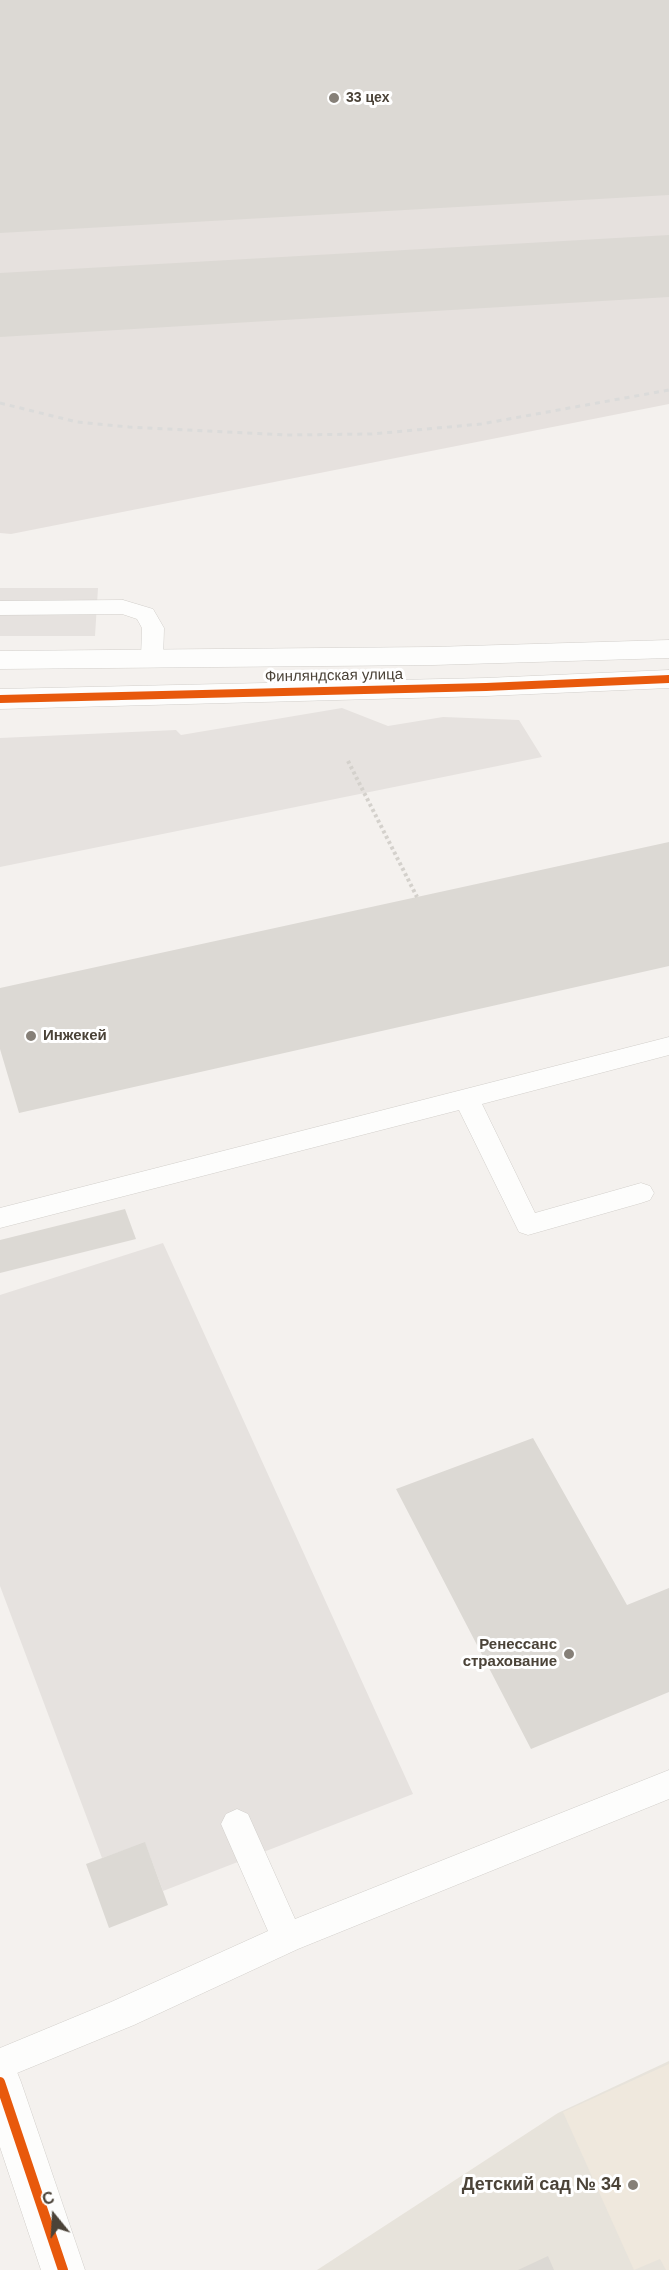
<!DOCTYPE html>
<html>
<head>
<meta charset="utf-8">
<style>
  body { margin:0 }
  #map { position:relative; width:669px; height:2270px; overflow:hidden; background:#f4f1ee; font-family:Helvetica,sans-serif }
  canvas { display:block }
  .north { position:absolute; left:24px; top:2186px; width:60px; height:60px; -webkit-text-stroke:4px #fff; paint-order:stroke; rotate:342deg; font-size:16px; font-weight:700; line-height:24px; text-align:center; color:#4b4338 }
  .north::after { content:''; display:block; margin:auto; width:21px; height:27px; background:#4b4338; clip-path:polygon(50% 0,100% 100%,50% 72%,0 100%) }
</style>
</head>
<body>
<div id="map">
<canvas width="669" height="2270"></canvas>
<div class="north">С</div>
</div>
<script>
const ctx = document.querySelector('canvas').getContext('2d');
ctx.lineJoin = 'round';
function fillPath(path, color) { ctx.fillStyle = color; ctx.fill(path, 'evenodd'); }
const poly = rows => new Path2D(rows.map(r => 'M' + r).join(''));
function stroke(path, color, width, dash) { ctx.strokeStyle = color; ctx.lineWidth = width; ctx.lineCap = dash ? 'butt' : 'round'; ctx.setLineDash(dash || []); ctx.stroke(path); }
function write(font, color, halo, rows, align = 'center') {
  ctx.font = font + ' Helvetica,sans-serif'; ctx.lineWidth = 6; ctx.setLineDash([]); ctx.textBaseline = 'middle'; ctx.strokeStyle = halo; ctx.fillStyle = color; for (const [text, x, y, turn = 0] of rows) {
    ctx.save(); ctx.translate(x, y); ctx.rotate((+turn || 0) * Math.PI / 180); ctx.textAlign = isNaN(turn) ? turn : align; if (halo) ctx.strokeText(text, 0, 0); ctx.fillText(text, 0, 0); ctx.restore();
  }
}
fillPath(poly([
  [669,2061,669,2270,317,2270,558,2113]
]), '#e7e3db');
fillPath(poly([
  [0,0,669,0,669,404,11,534,0,533]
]), '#e6e1de');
fillPath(poly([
  [669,2064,669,2270,666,2270,660,2259,634,2270,563,2112]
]), '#efe8dd');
fillPath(poly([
  [0,588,98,588,95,636,0,636],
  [342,708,388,726,443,717,519,720,542,757,0,867,0,738,176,730,181,735],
  [163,1243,413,1794,163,1891,145,1843,102,1858,0,1586,0,1295]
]), '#e6e2df');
fillPath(poly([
  [0,0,669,0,669,195,0,233],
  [669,235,669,297,0,337,0,273],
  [669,842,669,966,19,1113,0,1049,0,988],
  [125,1209,136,1239,0,1273,0,1240],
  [533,1438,627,1605,669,1588,669,1692,531,1749,396,1489],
  [145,1842,168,1905,109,1928,86,1864],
  [548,2256,554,2270,518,2270]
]), '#dcd9d4');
const service = poly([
  [123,600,153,609,164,628,163,659,160,664,152,666,144,664,141,659,142,628,137,619,122,614,0,615,0,601,123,600],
  [669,1037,669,1055,482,1104,535,1213,641,1183,650,1186,654,1193,650,1200,641,1203,528,1235,519,1232,459,1110,0,1228,0,1208,669,1037],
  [669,1770,669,1799,298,1949,134,2025,0,2080,0,2048,111,2002,268,1931,221,1824,226,1814,237,1809,248,1814,295,1919,669,1770]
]);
const tertiary = poly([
  [669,640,669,658,433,665,0,669,0,651,433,647,669,640],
  [669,670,669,688,486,696,0,709,0,689,486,678,669,670],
  [0,2061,15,2067,21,2082,85,2270,41,2270,0,2147,0,2061]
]);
stroke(service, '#d2cfcb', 1);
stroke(tertiary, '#d2cfcb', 1);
stroke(poly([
  [348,761,417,897]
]), '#d4d1cc', 4, [3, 3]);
fillPath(service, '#fdfdfc');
fillPath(tertiary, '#fdfdfc');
stroke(poly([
  [0,403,77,422,129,427,285,435,372,434,481,424,669,390]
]), '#dbdbda', 3, [5, 5]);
stroke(poly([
  [0,699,486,687,669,679]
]), '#e8590c', 8);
stroke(poly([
  [0,2082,63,2270]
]), '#e8590c', 10);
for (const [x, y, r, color] of [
  [334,98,6,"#868078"],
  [31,1036,6,"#868078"],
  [569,1654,6,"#868078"],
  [633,2185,6,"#868078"]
]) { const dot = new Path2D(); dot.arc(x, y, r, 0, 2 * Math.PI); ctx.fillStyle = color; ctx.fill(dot); stroke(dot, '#fff', 2); }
write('bold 14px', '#4b4338', '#fff', [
  ["33 цех",346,98]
], 'left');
write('15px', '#4b4338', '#fff', [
  ["Финляндская улица",334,676,-1]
]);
write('bold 15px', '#4b4338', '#fff', [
  ["Инжекей",43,1036],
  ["Ренессанс",557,1645,"right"],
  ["страхование",557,1662,"right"]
], 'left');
write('bold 18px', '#4b4338', '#fff', [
  ["Детский сад № 34",621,2185]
], 'right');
</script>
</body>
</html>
